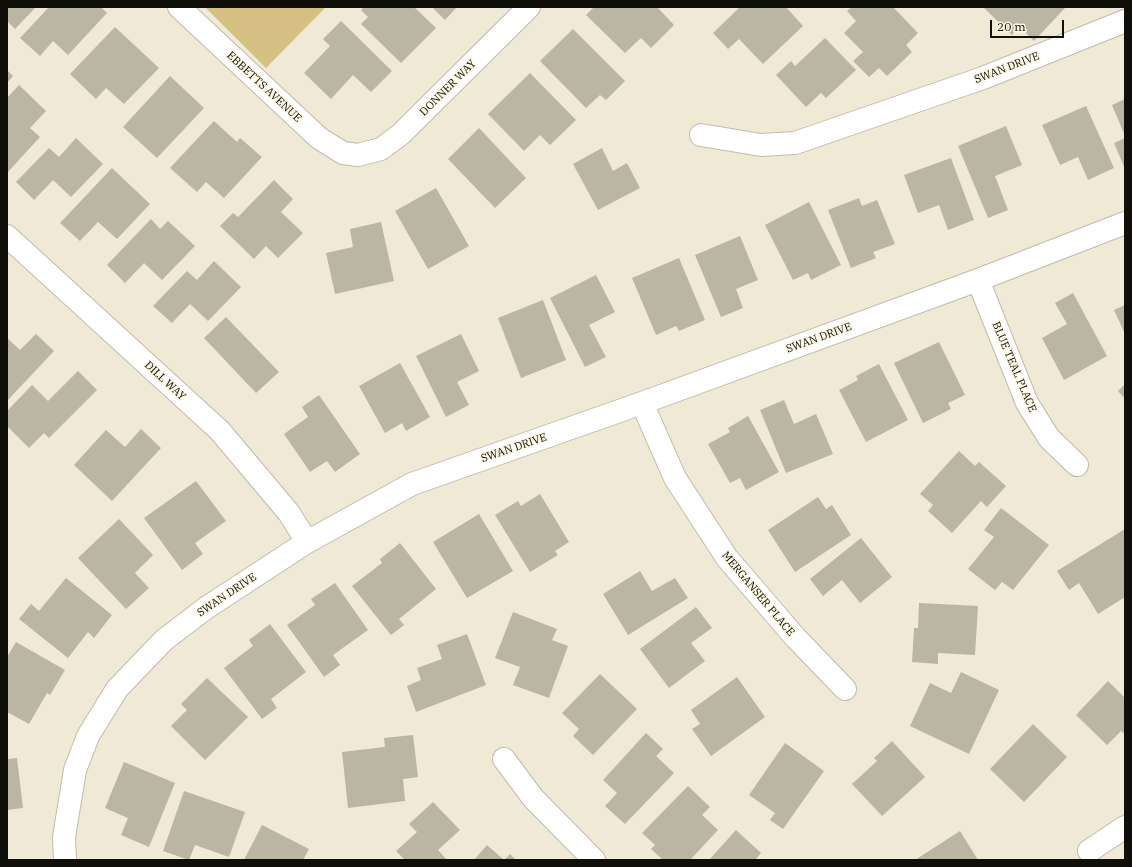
<!DOCTYPE html>
<html>
<head>
<meta charset="utf-8">
<style>
  body { margin:0 }
  #map { position:relative; width:1132px; height:867px; overflow:hidden; background:#efe9d6; font-family:"IBM Plex Serif",serif }
  canvas { display:block }
  .frame { position:absolute; inset:0; border:8px solid #110f09; pointer-events:none }
  .scale { position:absolute; left:990px; top:20px; width:74px; height:18px; box-sizing:border-box; border:2px solid #110f09; border-top:0; padding-left:5px; font-size:12px; line-height:14px; white-space:nowrap; color:#110f09; -webkit-text-stroke:3px #fcf6e3; paint-order:stroke }
</style>
</head>
<body>
<div id="map">
<canvas width="1132" height="867"></canvas>
<div class="frame"></div>
<div class="scale">20 m</div>
</div>
<script>
const ctx = document.querySelector('canvas').getContext('2d');
ctx.lineJoin = 'round';
function fillPath(path, color) { ctx.fillStyle = color; ctx.fill(path, 'evenodd'); }
const poly = rows => new Path2D(rows.map(r => 'M' + r).join(''));
function stroke(path, color, width, dash) { ctx.strokeStyle = color; ctx.lineWidth = width; ctx.lineCap = dash ? 'butt' : 'round'; ctx.setLineDash(dash || []); ctx.stroke(path); }
function write(font, color, halo, rows, align = 'center') {
  ctx.font = font + ' "IBM Plex Serif",serif'; ctx.lineWidth = 3; ctx.setLineDash([]); ctx.textBaseline = 'middle'; ctx.strokeStyle = halo; ctx.fillStyle = color; for (const [text, x, y, turn = 0] of rows) {
    ctx.save(); ctx.translate(x, y); ctx.rotate((+turn || 0) * Math.PI / 180); ctx.textAlign = isNaN(turn) ? turn : align; if (halo) ctx.strokeText(text, 0, 0); ctx.fillText(text, 0, 0); ctx.restore();
  }
}
fillPath(poly([
  [205,7,326,7,266,68]
]), '#d4c082');
fillPath(poly([
  [7,7,36,7,15,29,7,21],
  [49,7,101,7,107,13,68,55,53,41,40,56,20,38],
  [364,7,414,7,436,28,401,63,361,24,368,17,361,10],
  [432,7,457,7,445,20],
  [594,7,657,7,674,25,651,48,641,38,625,53,586,15],
  [740,7,786,7,803,26,763,64,739,39,728,49,713,33],
  [852,7,893,7,918,33,906,45,912,52,887,76,879,68,869,77,853,61,863,52,844,33,856,21,847,11],
  [983,7,1064,7,1065,8,1034,41,1020,27,1012,35],
  [341,21,392,71,371,92,353,75,331,99,304,73,330,46,323,39],
  [115,27,159,68,124,104,106,88,96,99,70,74],
  [573,29,625,81,606,100,600,95,586,108,540,61],
  [825,38,856,70,826,98,821,93,806,107,776,75,791,61,795,66],
  [7,70,13,76,7,83],
  [530,73,576,120,550,145,540,135,524,151,488,114],
  [170,76,204,108,157,158,123,127],
  [19,85,46,111,30,128,40,137,7,173,7,98],
  [1125,99,1125,136,1112,105],
  [1086,106,1114,168,1088,180,1078,157,1060,165,1042,125],
  [214,121,237,142,240,138,262,157,224,198,206,182,197,192,170,168],
  [1006,126,1022,165,995,176,1008,210,988,218,958,146],
  [479,128,526,178,495,208,448,159],
  [76,138,103,164,71,197,53,180,34,200,16,182,49,148,59,157],
  [1125,138,1125,169,1114,143],
  [602,148,613,171,627,163,640,188,598,210,573,164],
  [951,158,974,220,948,230,939,205,918,213,904,175],
  [112,168,150,204,117,239,98,222,80,241,60,223],
  [274,180,293,199,281,212,303,233,278,258,266,246,254,259,220,226,233,213,238,217],
  [436,188,469,246,428,269,395,211],
  [859,198,862,206,877,200,895,244,873,252,876,258,851,268,828,210],
  [809,202,841,265,811,280,808,273,793,280,765,225],
  [151,219,160,229,168,221,195,246,162,280,144,263,125,283,107,265],
  [381,222,394,281,335,294,326,253,353,247,350,229],
  [740,236,758,280,736,289,743,308,721,317,695,255],
  [679,258,705,320,679,331,676,326,656,335,632,278],
  [214,261,241,287,208,321,190,304,172,323,153,306,187,271,197,280],
  [596,275,615,312,589,325,606,357,585,367,550,298],
  [1073,293,1107,356,1064,380,1042,338,1067,324,1055,303],
  [543,300,566,360,521,378,498,318],
  [1125,305,1125,334,1114,310],
  [226,317,279,372,256,393,204,338],
  [36,334,54,351,7,401,7,338,20,350],
  [461,334,479,371,457,382,469,405,446,417,416,356],
  [939,342,965,395,948,403,951,409,923,423,894,363],
  [400,363,430,417,406,431,402,423,385,433,359,386],
  [879,364,908,420,866,442,839,390,858,380,856,376],
  [78,371,97,390,49,438,44,433,29,448,7,426,7,411,32,385,48,401],
  [1125,384,1125,399,1118,391],
  [319,395,360,454,335,472,327,461,310,472,284,434,308,417,302,407],
  [784,400,794,424,816,414,833,454,786,473,760,410],
  [748,416,779,472,746,490,740,478,730,483,708,444,730,432,728,428],
  [141,429,161,448,112,501,74,465,106,430,125,447],
  [959,451,975,466,979,462,1006,486,987,507,981,501,952,533,928,511,933,505,920,494],
  [196,481,226,521,195,543,203,554,182,570,144,518],
  [540,494,569,542,555,551,558,555,530,572,495,515,518,501,521,506],
  [818,497,826,509,832,505,851,535,795,572,768,530],
  [1001,508,1049,545,1013,590,1002,582,995,590,968,569,994,537,984,530],
  [479,514,513,571,467,598,433,542],
  [119,519,153,555,135,573,149,588,126,609,78,558],
  [1125,529,1125,597,1098,614,1079,583,1069,590,1057,571],
  [861,538,892,577,860,603,842,580,823,596,810,579],
  [400,543,436,589,399,619,404,625,391,635,352,586,382,563,380,559],
  [640,571,652,591,675,578,688,598,628,635,603,594],
  [66,578,112,615,94,638,88,632,68,658,19,619,31,604,39,611],
  [335,583,368,630,333,655,340,665,324,677,287,625,315,605,311,599],
  [919,603,978,606,975,655,938,653,938,664,912,662,914,628,918,628],
  [696,607,712,628,691,643,705,661,669,688,640,649],
  [513,612,557,629,552,640,568,646,549,698,513,685,520,667,495,658],
  [270,624,306,672,271,699,277,708,262,719,224,668,253,646,249,640],
  [467,634,486,685,416,712,407,686,421,680,417,668,442,659,437,645],
  [16,642,65,670,50,695,47,693,29,724,7,712,7,657],
  [961,672,999,690,969,754,910,726,930,683,951,693],
  [600,674,637,709,593,755,573,736,579,729,562,713],
  [737,677,765,717,711,756,692,729,700,724,691,710],
  [207,678,248,717,205,760,171,726,187,710,181,704],
  [1108,681,1125,698,1125,734,1121,731,1107,745,1076,715],
  [1033,724,1067,757,1024,802,990,769],
  [646,733,663,749,656,756,674,773,625,824,605,806,617,793,603,780],
  [413,735,418,777,403,779,405,801,348,808,342,752,385,747,384,738],
  [892,741,925,777,882,816,852,784,877,761,874,758],
  [785,743,824,771,783,829,770,820,775,813,749,795],
  [17,758,23,808,7,810,7,759],
  [124,762,175,783,149,847,121,835,128,818,105,808],
  [688,786,710,807,702,815,718,830,690,860,663,860,651,849,655,845,642,833],
  [184,791,245,812,229,857,195,845,189,860,163,851],
  [433,802,460,830,438,850,447,860,405,860,396,851,417,832,409,824],
  [262,825,309,849,303,860,244,860],
  [736,830,761,853,755,860,709,860],
  [960,831,978,860,915,860],
  [487,845,504,860,474,860],
  [510,854,516,860,504,860]
]), '#bbb5a3');
const street = poly([
  [179,7,319,138,343,153,358,155,381,149,401,134,529,7],
  [701,135,761,145,795,143,983,78,1125,21],
  [7,236,220,431,289,513,307,542],
  [978,280,1027,403,1049,438,1077,465],
  [642,403,675,478,727,558,795,637,845,689],
  [504,759,533,798,594,860],
  [1089,851,1125,827],
  [65,860,64,837,75,770,88,736,117,689,164,640,206,608,307,542,412,484,642,403,978,280,1125,223]
]);
stroke(street, '#c1bba9', 24);
stroke(street, '#fff', 22);
write('11px', '#110f09', '#fcf6e3', [
  ["SWAN DRIVE",1007,68,-21],
  ["EBBETTS AVENUE",264,87,43],
  ["DONNER WAY",448,88,-45],
  ["SWAN DRIVE",819,338,-20],
  ["BLUE TEAL PLACE",1014,367,67],
  ["DILL WAY",165,381,43],
  ["SWAN DRIVE",514,448,-19],
  ["MERGANSER PLACE",758,594,50],
  ["SWAN DRIVE",227,595,-34]
]);
</script>
</body>
</html>
